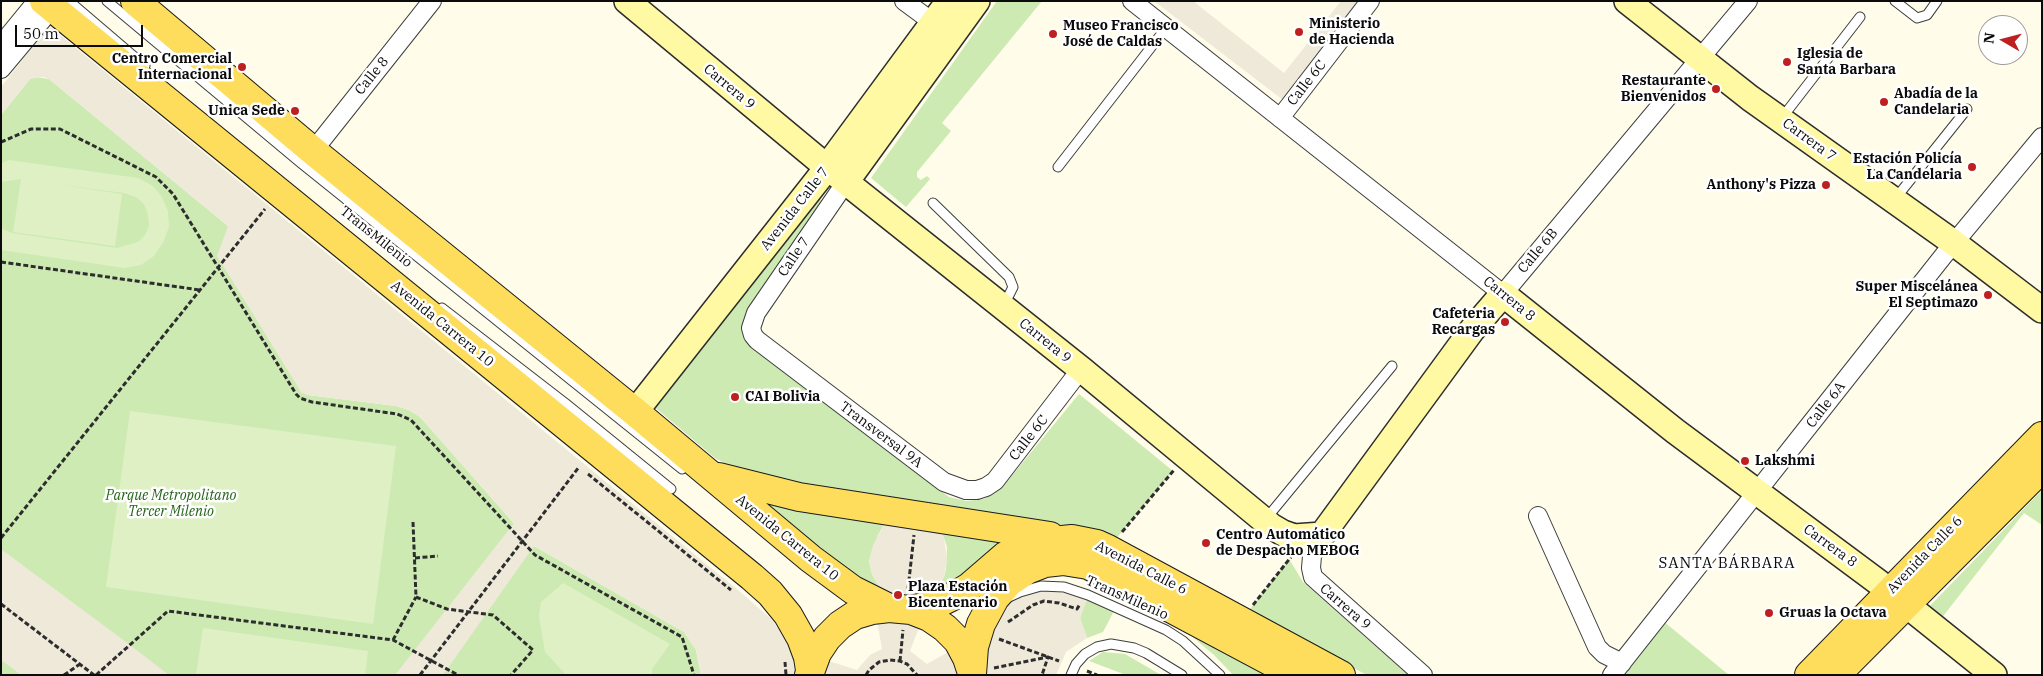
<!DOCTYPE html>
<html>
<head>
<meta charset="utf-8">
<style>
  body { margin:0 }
  #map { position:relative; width:2043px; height:676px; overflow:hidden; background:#fffce9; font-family:"IBM Plex Serif",serif }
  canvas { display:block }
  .frame { position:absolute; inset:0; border:2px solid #0b0b0b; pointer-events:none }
  .north { position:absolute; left:1978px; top:15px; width:50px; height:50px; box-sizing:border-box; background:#fff; border:1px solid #9d9d9d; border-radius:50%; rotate:278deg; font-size:14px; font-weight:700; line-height:20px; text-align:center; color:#0b0b0b }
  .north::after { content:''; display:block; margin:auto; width:18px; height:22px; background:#be2020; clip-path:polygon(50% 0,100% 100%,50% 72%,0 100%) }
  .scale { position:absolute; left:15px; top:25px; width:128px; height:22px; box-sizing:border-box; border:2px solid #0b0b0b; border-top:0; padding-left:6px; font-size:15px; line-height:18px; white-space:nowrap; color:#0b0b0b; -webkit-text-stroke:4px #fff; paint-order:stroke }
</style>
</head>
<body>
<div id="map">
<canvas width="2043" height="676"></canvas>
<div class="frame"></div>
<div class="north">N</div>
<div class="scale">50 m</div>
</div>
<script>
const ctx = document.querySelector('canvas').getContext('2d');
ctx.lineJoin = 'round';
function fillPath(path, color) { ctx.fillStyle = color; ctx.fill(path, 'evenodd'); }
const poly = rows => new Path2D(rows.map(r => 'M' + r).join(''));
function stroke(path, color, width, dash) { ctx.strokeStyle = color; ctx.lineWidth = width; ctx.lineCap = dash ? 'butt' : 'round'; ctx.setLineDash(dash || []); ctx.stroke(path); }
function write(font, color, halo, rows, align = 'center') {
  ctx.font = font + ' "IBM Plex Serif",serif'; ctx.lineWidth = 5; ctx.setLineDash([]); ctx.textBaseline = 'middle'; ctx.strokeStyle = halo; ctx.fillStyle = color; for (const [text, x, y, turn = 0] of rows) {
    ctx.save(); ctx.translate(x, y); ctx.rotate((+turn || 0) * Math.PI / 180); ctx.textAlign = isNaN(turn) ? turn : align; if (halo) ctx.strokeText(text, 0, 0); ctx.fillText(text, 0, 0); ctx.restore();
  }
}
fillPath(poly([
  [997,1,1042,1,942,123,951,131,917,172,917,177,921,180,927,176,930,179,906,207,871,178],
  [36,77,49,79,228,226,301,392,308,395,396,406,409,410,420,417,534,546,684,632,696,650,701,675,1,675,1,115,30,79],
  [816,196,824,202,747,340,753,349,949,497,966,501,984,499,1005,484,1079,394,1173,471,1115,540,784,485,738,470,715,458,652,405],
  [2042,490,2042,525,2024,513,1940,620,1927,609],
  [759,497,888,518,878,535,869,561,872,574,881,590,871,586,818,548],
  [940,527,1018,539,975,571,922,596,939,584,944,577,946,569,947,547],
  [1289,559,1303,582,1408,675,1367,675,1247,613],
  [1088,595,1116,607,1103,632,1087,638,1080,618],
  [1170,618,1279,675,1233,675,1214,655],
  [1663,621,1729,675,1619,675],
  [1103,652,1125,654,1161,675,1126,675,1089,661]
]), '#cceab2');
fillPath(poly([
  [9,160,138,178,153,186,162,197,168,211,169,227,163,243,154,256,141,265,125,268,1,250,1,228,12,233,117,248,138,242,145,235,149,226,148,215,144,204,136,197,124,193,54,184,122,194,115,246,13,232,21,179,1,182,1,163],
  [130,411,396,446,373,624,106,587],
  [563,583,670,644,652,669,652,675,566,675,545,652,539,616,541,602],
  [203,628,368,651,365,675,196,675]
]), '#dff1c4');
fillPath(poly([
  [1154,1,1193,1,1284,73,1341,1,1360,1,1283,100],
  [49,26,738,590,770,618,783,634,791,649,857,670,870,655,882,649,871,586,880,589,872,574,869,561,873,545,888,518,938,524,944,538,947,559,944,577,938,584,924,595,932,594,910,651,927,664,980,634,1000,605,1036,589,1064,590,1088,597,1080,618,1087,638,1066,652,1056,675,701,675,696,650,684,632,534,546,443,675,395,675,514,523,420,417,409,410,396,406,308,395,301,392,217,256,228,226,49,79,43,77,30,79,1,115,1,87],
  [1,549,130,645,169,675,21,675,1,660]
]), '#eee9d9');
const lane = poly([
  [69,1,145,66],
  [107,1,301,163,682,469],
  [1895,1,1917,18,1927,15,1937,1],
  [1781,119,1860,17],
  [1058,167,1166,28],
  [1895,199,1967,109],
  [933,203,1009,277,1013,287,1004,305],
  [442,308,565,403,671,489],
  [1265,520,1392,366],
  [1007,598,1020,592,1041,586,1064,587,1088,595,1166,630,1183,641,1220,675],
  [1071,675,1076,664,1085,654,1097,647,1111,644,1134,648,1146,653,1182,675]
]);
const street = poly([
  [904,1,942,29],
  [1132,1,1503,294,1748,1],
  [1,45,37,1],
  [1,69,52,8],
  [1280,118,1370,1],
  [313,151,432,1],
  [846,182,756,313,751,328,753,335,757,340,944,482,966,490,977,490,986,487,995,481,1081,369],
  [1538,516,1597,647,1604,654,1622,663],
  [1322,535,1312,556,1311,568,1313,577,1423,675],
  [1612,675,1944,255,2042,137]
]);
const secondary = poly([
  [627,1,822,163,1081,369,1271,526,1283,533,1294,537,1322,535,1472,330,1503,294,1675,431,1878,582,1994,675],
  [1627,1,1750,98,1954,243,2042,310],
  [832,160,949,1],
  [846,182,977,1],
  [635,412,827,168]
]);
const primary = poly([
  [44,1,752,577,770,593,788,615,801,638,808,657,810,670],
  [135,1,313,151,635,412,811,559,853,590,889,608],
  [719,477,799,497,1050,536],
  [911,610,939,603,959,593,969,587,1005,556,1019,549,1042,542,1072,539,1097,544,1108,549,1341,675],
  [972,674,974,647,981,624,995,598,1009,582,1027,570,1045,563,1063,561,1088,565,1110,576,1296,675],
  [809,675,817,653,827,638,840,625,855,615,872,610,889,608,911,610,929,617,945,628,958,641,967,658,972,673],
  [1809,675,2042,436],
  [1836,675,2042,468]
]);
stroke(lane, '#3e3e3e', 11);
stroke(street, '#3e3e3e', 20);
stroke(secondary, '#2d2d2d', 28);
stroke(primary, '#1c1c1c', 30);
stroke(poly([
  [1,142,31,129,60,129,156,177,173,194,296,394,300,398,312,402,397,414,411,420,535,555,682,637,694,675],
  [1,262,200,290],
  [588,474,731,590],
  [413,522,416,597,447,609,493,615,533,650,511,675],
  [1122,532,1174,470],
  [1,538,265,209],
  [415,558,438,556],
  [908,589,914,535],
  [1,604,94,675],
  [1253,605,1291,557],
  [1008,622,1033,605,1044,601,1059,603,1077,609,1080,604],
  [999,639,1059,661],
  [393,640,416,597],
  [900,661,903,630],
  [785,662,786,675],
  [994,668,1048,657,1042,675],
  [1087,671,1097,675],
  [64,675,80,664],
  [96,675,168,611,393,640,458,675],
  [420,675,579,467],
  [866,675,869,670,879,662,890,660,900,661,907,664,917,675]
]), '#2d2d2d', 3, [5, 2.5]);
stroke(lane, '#fff', 9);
stroke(street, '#fff', 18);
stroke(secondary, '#fff9a4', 25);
stroke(primary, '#fddd5b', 28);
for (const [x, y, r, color] of [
  [1299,32,5,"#be2020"],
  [1053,34,5,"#be2020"],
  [1787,62,5,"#be2020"],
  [242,67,5,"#be2020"],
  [1716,89,5,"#be2020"],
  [1884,102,5,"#be2020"],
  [295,111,5,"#be2020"],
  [1972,167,5,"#be2020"],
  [1826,185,5,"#be2020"],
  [1988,295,5,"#be2020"],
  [1505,322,5,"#be2020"],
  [735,397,5,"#be2020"],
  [1745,461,5,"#be2020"],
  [1206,543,5,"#be2020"],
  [898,595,5,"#be2020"],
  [1769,613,5,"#be2020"]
]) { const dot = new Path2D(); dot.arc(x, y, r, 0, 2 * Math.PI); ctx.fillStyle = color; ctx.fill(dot); stroke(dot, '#fff', 2); }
write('bold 14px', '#0b0b0b', '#fff', [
  ["Ministerio",1309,24],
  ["de Hacienda",1309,40],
  ["Museo Francisco",1063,26],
  ["José de Caldas",1063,42],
  ["Iglesia de",1797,54],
  ["Santa Barbara",1797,70],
  ["Centro Comercial",232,59,"right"],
  ["Internacional",232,75,"right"],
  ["Restaurante",1706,81,"right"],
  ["Bienvenidos",1706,97,"right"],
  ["Abadía de la",1894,94],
  ["Candelaria",1894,110],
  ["Unica Sede",285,111,"right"],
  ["Estación Policía",1962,159,"right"],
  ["La Candelaria",1962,175,"right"],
  ["Anthony's Pizza",1816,185,"right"],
  ["Super Miscelánea",1978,287,"right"],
  ["El Septimazo",1978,303,"right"],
  ["Cafeteria",1495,314,"right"],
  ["Recargas",1495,330,"right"],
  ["CAI Bolivia",745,397],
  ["Lakshmi",1755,461],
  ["Centro Automático",1216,535],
  ["de Despacho MEBOG",1216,551],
  ["Plaza Estación",908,587],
  ["Bicentenario",908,603],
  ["Gruas la Octava",1779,613]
], 'left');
write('14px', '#0b0b0b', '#fff', [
  ["Calle 8",372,76,-51],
  ["Calle 6C",1307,83,-52],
  ["Carrera 9",729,87,40],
  ["Carrera 7",1809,140,36],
  ["Avenida Calle 7",795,209,-52],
  ["TransMilenio",376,237,39],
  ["Calle 6B",1538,251,-50],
  ["Calle 7",794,257,-56],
  ["Carrera 8",1509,299,39],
  ["Avenida Carrera 10",442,324,39],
  ["Carrera 9",1045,341,39],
  ["Calle 6A",1826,405,-52],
  ["Transversal 9A",881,435,37],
  ["Calle 6C",1029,438,-52],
  ["Avenida Carrera 10",787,538,39],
  ["Carrera 8",1830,546,36],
  ["Avenida Calle 6",1925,555,-46],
  ["Avenida Calle 6",1141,568,27],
  ["TransMilenio",1127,598,24],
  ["Carrera 9",1345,607,41]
]);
write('italic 14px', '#26641a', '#fff', [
  ["Parque Metropolitano",171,496],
  ["Tercer Milenio",171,512]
]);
ctx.letterSpacing = '1px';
write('15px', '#0b0b0b', '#fff', [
  ["SANTA BÁRBARA",1727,564]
]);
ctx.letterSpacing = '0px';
</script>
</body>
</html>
